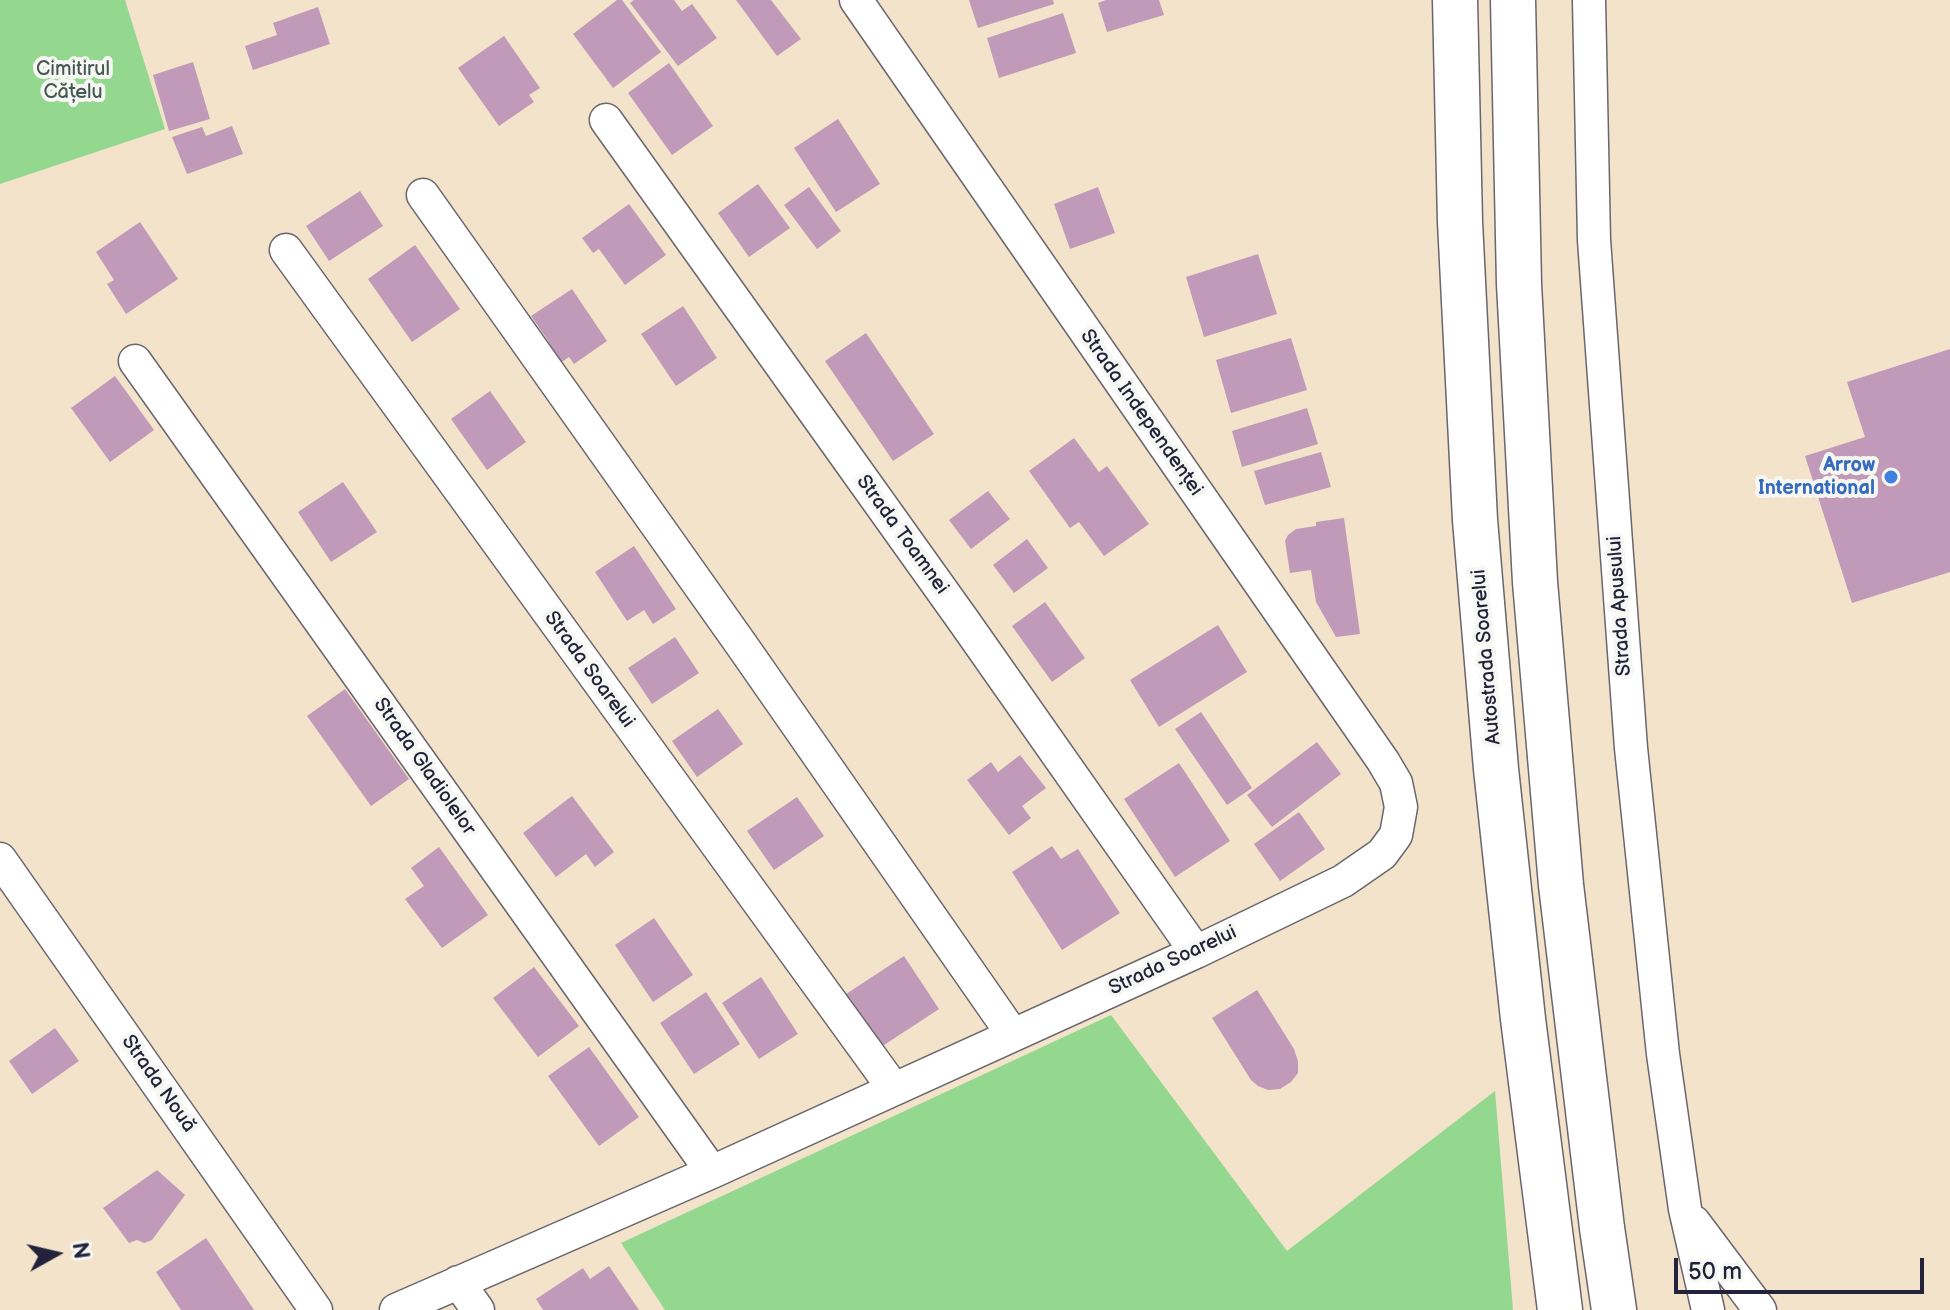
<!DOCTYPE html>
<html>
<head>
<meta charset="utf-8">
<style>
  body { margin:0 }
  #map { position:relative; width:1950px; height:1310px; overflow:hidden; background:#f2e3ca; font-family:"Balsamiq Sans",sans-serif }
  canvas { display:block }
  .north { position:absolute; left:16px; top:1214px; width:80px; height:80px; -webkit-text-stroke:6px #f6f6f2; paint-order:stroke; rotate:82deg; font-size:22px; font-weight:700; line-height:32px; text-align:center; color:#22223b }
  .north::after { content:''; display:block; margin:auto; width:28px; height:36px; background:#22223b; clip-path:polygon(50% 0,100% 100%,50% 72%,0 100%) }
  .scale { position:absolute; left:1674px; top:1258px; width:250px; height:36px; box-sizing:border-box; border:4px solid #22223b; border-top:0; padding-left:10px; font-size:24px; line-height:28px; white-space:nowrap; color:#22223b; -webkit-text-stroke:6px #f6f6f2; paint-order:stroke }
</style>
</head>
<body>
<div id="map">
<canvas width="1950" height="1310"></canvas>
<div class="north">N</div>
<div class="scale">50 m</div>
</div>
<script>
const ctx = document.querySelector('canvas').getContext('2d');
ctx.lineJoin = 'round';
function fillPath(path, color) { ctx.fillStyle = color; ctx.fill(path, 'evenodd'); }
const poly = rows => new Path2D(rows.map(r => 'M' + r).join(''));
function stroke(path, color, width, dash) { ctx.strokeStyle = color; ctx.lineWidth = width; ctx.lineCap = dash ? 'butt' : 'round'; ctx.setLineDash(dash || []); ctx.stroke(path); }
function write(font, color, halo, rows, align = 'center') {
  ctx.font = font + ' "Balsamiq Sans",sans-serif'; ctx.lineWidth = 8; ctx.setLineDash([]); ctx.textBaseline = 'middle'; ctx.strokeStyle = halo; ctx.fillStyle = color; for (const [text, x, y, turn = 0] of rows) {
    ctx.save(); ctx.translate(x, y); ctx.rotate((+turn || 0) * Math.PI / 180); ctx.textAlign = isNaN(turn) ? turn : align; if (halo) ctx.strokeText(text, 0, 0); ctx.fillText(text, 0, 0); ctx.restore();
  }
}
fillPath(poly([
  [0,0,125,0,165,129,0,184],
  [1111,1015,1287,1251,1495,1091,1513,1310,665,1310,621,1243]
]), '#94d78f');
fillPath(poly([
  [617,0,622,0,661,52,613,88,573,34],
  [634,0,674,0,682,11,692,4,717,38,678,66,630,3],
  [736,0,771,0,801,39,777,56],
  [969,0,1053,0,1054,4,978,28],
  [1106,0,1159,0,1164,15,1107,32,1098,3],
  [318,7,330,44,253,70,245,46,277,35,273,23],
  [1063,13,1076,53,999,78,987,38],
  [504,36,540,88,529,95,534,102,499,126,458,68],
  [193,62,210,119,169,131,153,75],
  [669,63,713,126,672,155,628,93],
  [838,119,880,184,836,212,794,148],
  [232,126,243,154,187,174,172,137,202,127,206,136],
  [758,184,790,228,749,257,718,213],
  [809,187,841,231,817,249,784,205],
  [1098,187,1115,233,1070,249,1054,204],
  [360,191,383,226,329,261,306,226],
  [629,204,666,255,625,285,599,249,593,253,582,238],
  [140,222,178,279,126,314,107,284,114,280,96,252],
  [415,245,460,309,412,342,368,279],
  [1258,254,1277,314,1204,337,1186,277],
  [572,289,607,341,574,364,569,357,559,364,546,344,549,342,531,316],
  [683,306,717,358,676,386,641,334],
  [866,333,934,434,893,461,825,361],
  [1291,338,1307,390,1231,413,1216,360],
  [1950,349,1950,572,1852,603,1805,456,1865,437,1847,382],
  [115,376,154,430,110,462,71,408],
  [490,391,526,442,487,470,451,419],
  [1307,408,1318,444,1242,467,1232,431],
  [1074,438,1099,472,1107,466,1149,524,1104,556,1079,522,1070,528,1029,471],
  [1321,452,1331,487,1265,505,1254,471],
  [343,482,377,532,331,562,298,512],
  [988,491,1010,519,971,549,949,520],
  [1344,518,1360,634,1336,637,1316,602,1311,570,1290,573,1285,541,1288,535,1296,529,1316,526,1316,522],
  [1027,539,1048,568,1014,593,993,565],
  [634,546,676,609,653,624,644,610,627,621,595,572],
  [1045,602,1085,658,1052,682,1012,626],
  [1218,625,1247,672,1159,727,1130,680],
  [675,637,699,673,652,704,628,668],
  [345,689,409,779,371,806,307,716],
  [718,709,743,744,697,777,672,741],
  [1201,712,1252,788,1227,805,1175,729],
  [1317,742,1341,774,1272,827,1247,795],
  [1020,755,1046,788,1022,806,1031,818,1009,835,967,780,991,762,998,772],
  [1179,763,1230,841,1175,877,1124,799],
  [572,796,614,852,595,867,586,854,556,877,523,833],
  [797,797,824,836,774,870,747,831],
  [1299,812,1325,849,1280,881,1254,844],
  [1052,846,1061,859,1078,849,1120,913,1062,950,1012,872],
  [439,847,488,915,442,948,405,899,424,886,411,868],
  [654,918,693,975,653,1002,615,945],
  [904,956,939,1009,878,1049,843,996],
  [534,967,579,1026,538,1057,493,998],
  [761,977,798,1034,759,1059,722,1003],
  [1257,990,1294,1049,1298,1061,1298,1073,1291,1082,1280,1089,1268,1090,1258,1086,1251,1080,1212,1018],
  [706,992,740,1044,694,1074,660,1023],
  [55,1028,79,1061,32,1094,9,1061],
  [589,1047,639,1117,599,1146,548,1076],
  [157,1170,185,1195,152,1240,144,1243,137,1240,129,1243,103,1208],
  [206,1238,254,1310,181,1310,156,1272],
  [609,1266,639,1310,543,1310,536,1299,583,1268,590,1279]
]), '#c09ab8');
const minor = poly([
  [1589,0,1594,240,1631,748,1663,1054,1685,1209,1708,1310],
  [606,120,963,620,1196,952],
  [423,195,743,647,1013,1035],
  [286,250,894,1089],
  [135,361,712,1172],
  [0,859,316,1310],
  [1694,1222,1760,1310],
  [458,1282,478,1310],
  [396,1310,712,1172,1196,952,1343,881,1382,854,1396,835,1401,807,1396,783,1383,761,856,0]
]);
const motorway = poly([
  [1455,0,1460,222,1475,520,1496,769,1523,1019,1560,1310],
  [1513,0,1519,284,1535,582,1561,885,1602,1228,1614,1310]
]);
stroke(minor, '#6b666d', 35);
stroke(motorway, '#6b666d', 47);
stroke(minor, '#fff', 32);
stroke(motorway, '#fff', 44);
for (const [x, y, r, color] of [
  [1891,477,8,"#3f7fe0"]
]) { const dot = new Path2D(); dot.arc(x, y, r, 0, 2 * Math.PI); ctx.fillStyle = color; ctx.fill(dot); stroke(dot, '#f6f6f2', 3); }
write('20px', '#445854', '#f6f6f2', [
  ["Cimitirul",73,70],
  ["Cățelu",73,93]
]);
write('20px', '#22223b', '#f6f6f2', [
  ["Strada Independenței",1141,413,55],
  ["Strada Toamnei",902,535,54],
  ["Strada Apusului",1620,606,-94],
  ["Autostrada Soarelui",1487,657,-95],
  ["Strada Soarelui",589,670,54],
  ["Strada Gladiolelor",424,767,55],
  ["Strada Soarelui",1173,961,-25],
  ["Strada Nouă",158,1084,55]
]);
write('bold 20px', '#366cbe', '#f6f6f2', [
  ["Arrow",1875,466],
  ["International",1875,489]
], 'right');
</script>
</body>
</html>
